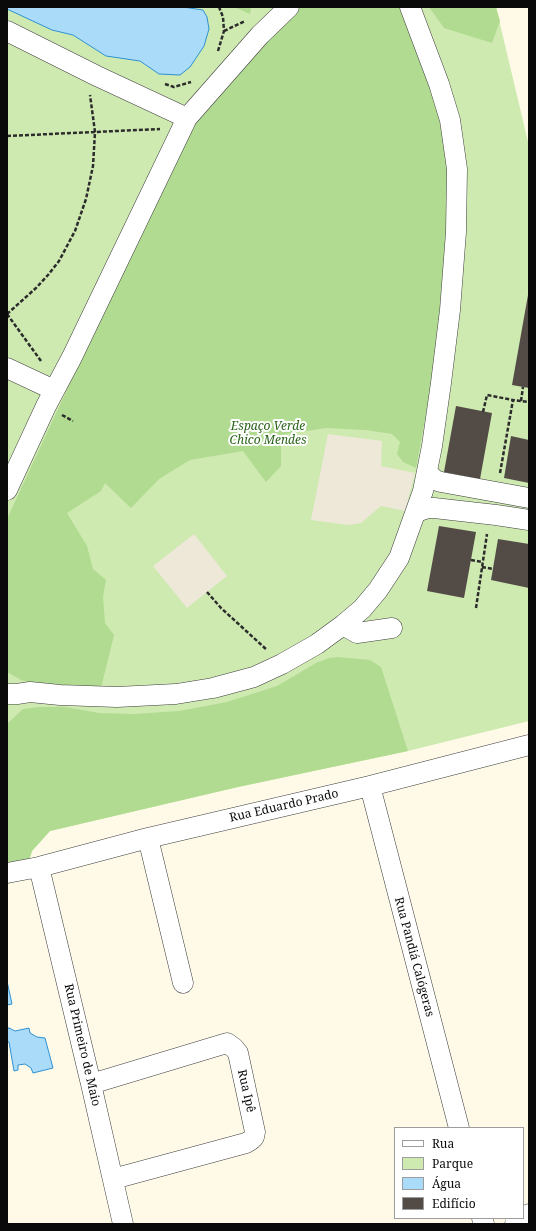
<!DOCTYPE html>
<html>
<head>
<meta charset="utf-8">
<style>
  body { margin:0 }
  #map { position:relative; width:536px; height:1231px; overflow:hidden; background:#fffae8; font-family:"Noto Serif",serif }
  canvas { display:block }
  .frame { position:absolute; inset:0; border:8px solid #0a0a0a; pointer-events:none }
  .legend { position:absolute; left:394px; top:1127px; width:130px; height:92px; box-sizing:border-box; background:#fff; border:1px solid #9d9d9d; margin:0; padding:5px 7px; list-style:none; font-size:12px; color:#0a0a0a }
  .legend li { display:flex; align-items:center; gap:8px; height:20px }
  .legend b { width:20px; border:1px solid #9d9d9d }
</style>
</head>
<body>
<div id="map">
<canvas width="536" height="1231"></canvas>
<div class="frame"></div>
<ul class="legend">
<li><b style="height:5px;background:#fff"></b>Rua</li>
<li><b style="height:11px;background:#ceeab1"></b>Parque</li>
<li><b style="height:11px;background:#aadbf8"></b>Água</li>
<li><b style="height:11px;background:#534b46"></b>Edifício</li>
</ul>
</div>
<script>
const ctx = document.querySelector('canvas').getContext('2d');
ctx.lineJoin = 'round';
function fillPath(path, color) { ctx.fillStyle = color; ctx.fill(path, 'evenodd'); }
const poly = rows => new Path2D(rows.map(r => 'M' + r).join(''));
function stroke(path, color, width, dash) { ctx.strokeStyle = color; ctx.lineWidth = width; ctx.lineCap = dash ? 'butt' : 'round'; ctx.setLineDash(dash || []); ctx.stroke(path); }
function write(font, color, halo, rows, align = 'center') {
  ctx.font = font + ' "Noto Serif",serif'; ctx.lineWidth = 4; ctx.setLineDash([]); ctx.textBaseline = 'middle'; ctx.strokeStyle = halo; ctx.fillStyle = color; for (const [text, x, y, turn = 0] of rows) {
    ctx.save(); ctx.translate(x, y); ctx.rotate((+turn || 0) * Math.PI / 180); ctx.textAlign = isNaN(turn) ? turn : align; if (halo) ctx.strokeText(text, 0, 0); ctx.fillText(text, 0, 0); ctx.restore();
  }
}
fillPath(poly([
  [7,7,496,7,529,146,529,721,408,751,238,787,50,831,32,851,26,870,7,884]
]), '#ceeab1');
fillPath(poly([
  [234,7,251,7,250,14],
  [298,7,406,7,435,93,451,178,442,328,416,468,403,462,397,454,400,442,392,434,366,430,326,428,281,435,281,466,266,482,243,451,190,460,159,479,131,508,105,483,101,491,67,513,87,546,93,569,106,580,103,597,105,623,114,635,100,692,38,685,21,680,7,672,7,519,191,122],
  [429,7,496,7,500,21,492,43,444,28],
  [338,657,370,660,381,667,408,751,238,787,50,831,32,851,26,870,26,879,7,884,7,724,23,709,39,707,65,707,99,713,134,714,179,711,227,702,277,686,316,663,329,658]
]), '#b1db90');
fillPath(poly([
  [328,434,382,441,381,466,415,473,405,511,381,506,361,523,348,525,311,520],
  [194,534,227,576,187,608,153,566]
]), '#ede8d8');
const water = poly([
  [7,7,183,7,203,10,207,17,209,29,204,46,190,67,180,75,159,74,140,61,106,56,73,35,52,30,7,9,7,7],
  [7,981,12,1004,7,1005,7,981],
  [9,1028,15,1031,29,1028,30,1033,37,1037,45,1038,53,1068,33,1073,31,1068,25,1064,18,1065,18,1070,14,1071,9,1042,7,1041,7,1029,9,1028]
]);
fillPath(water, '#aadbf8');
stroke(water, '#2f91d2', 1);
fillPath(poly([
  [528,295,529,296,529,388,512,385],
  [456,406,492,413,480,479,444,472],
  [511,436,529,440,529,483,504,478],
  [439,526,476,532,464,598,427,591],
  [498,539,529,544,529,588,491,580]
]), '#534b46');
const minor = poly([
  [7,31,97,76,187,118,72,357,46,406,7,490],
  [187,118,260,35,289,7],
  [7,368,54,390],
  [427,472,435,480,441,482,529,498],
  [416,512,428,508,434,508,496,515,529,520],
  [343,625,357,633,392,628],
  [7,694,17,694,30,692,60,695,117,697,176,694,213,688,254,677,282,664,317,644,343,625,362,609,378,590,399,558,423,491,432,446,441,383,450,310,456,232,457,169,450,120,439,84,410,7],
  [370,786,459,1128],
  [148,838,183,983],
  [39,867,91,1084,123,1224],
  [7,873,39,867,148,838,370,786,529,745],
  [91,1084,227,1043,234,1048,238,1053,255,1132,254,1137,251,1140,246,1143,113,1179],
  [482,1218,484,1224],
  [515,1224,529,1214]
]);
stroke(minor, '#3d3d3d', 21);
stroke(poly([
  [224,31,245,21],
  [218,51,224,31,223,17,219,7],
  [165,84,174,87,191,82],
  [7,136,160,129],
  [7,314,36,288,48,275,59,261,75,231,86,199,93,166,95,132,90,95],
  [7,314,41,361],
  [521,401,523,387],
  [483,412,487,395,513,400],
  [62,415,73,421],
  [500,473,513,400,529,402],
  [471,560,483,562],
  [482,567,493,569],
  [207,592,221,608,267,650],
  [476,608,487,534]
]), '#2c2c2c', 2.5, [4, 2]);
stroke(minor, '#fff', 20);
write('italic 12px', '#29631a', '#fff', [
  ["Espaço Verde",268,427],
  ["Chico Mendes",268,441]
]);
write('12px', '#0a0a0a', '#fff', [
  ["Rua Eduardo Prado",284,806,-13],
  ["Rua Pandiá Calógeras",414,957,75],
  ["Rua Primeiro de Maio",82,1045,77],
  ["Rua Ipê",246,1091,77]
]);
</script>
</body>
</html>
